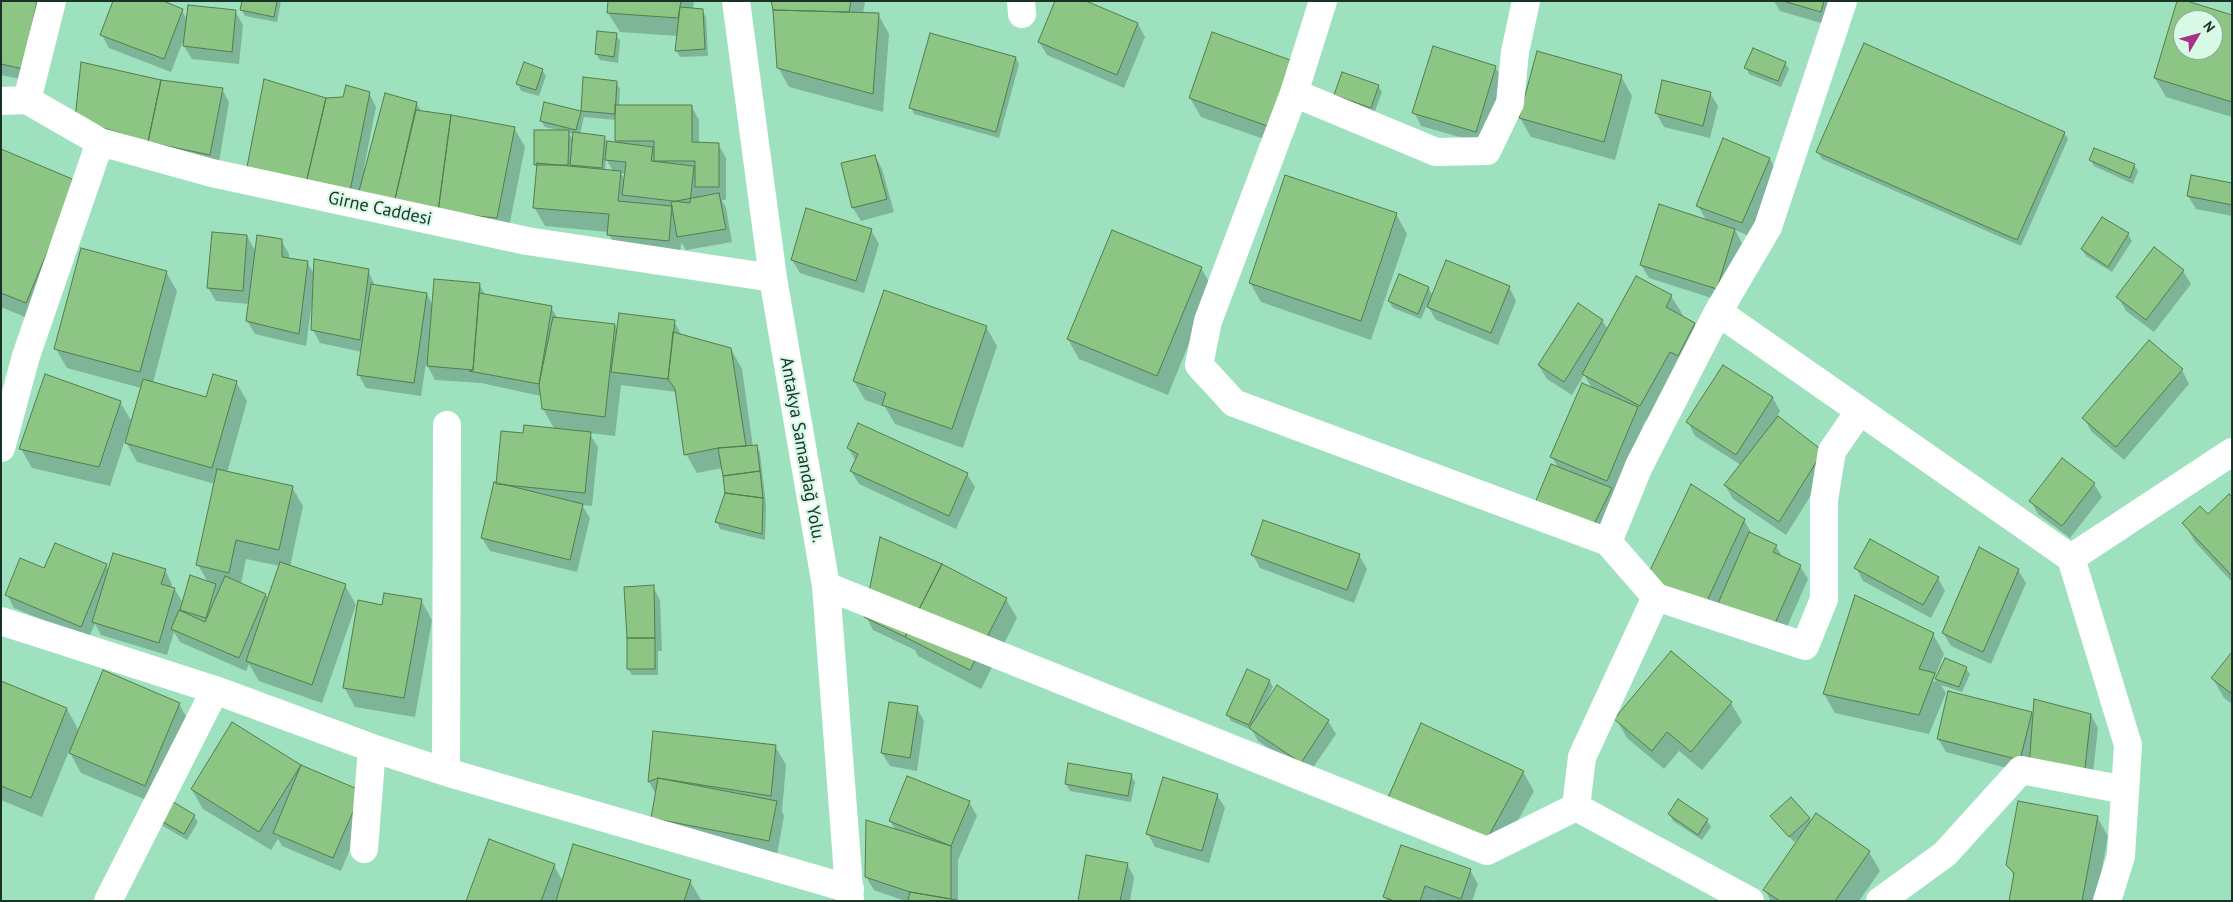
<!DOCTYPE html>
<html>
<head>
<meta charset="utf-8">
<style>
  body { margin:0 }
  #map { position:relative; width:2233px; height:902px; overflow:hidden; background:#9ee1be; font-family:"PT Sans",sans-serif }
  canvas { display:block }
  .frame { position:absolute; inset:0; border:2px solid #193427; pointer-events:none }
  .north { position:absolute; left:2173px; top:10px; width:50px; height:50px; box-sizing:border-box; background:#d9f9e7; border:1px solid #8caa9a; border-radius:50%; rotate:53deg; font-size:14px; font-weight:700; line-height:20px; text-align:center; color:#193427 }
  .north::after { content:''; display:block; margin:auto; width:18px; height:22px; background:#a93288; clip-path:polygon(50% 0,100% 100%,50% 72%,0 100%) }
</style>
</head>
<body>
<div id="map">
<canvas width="2233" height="902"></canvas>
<div class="frame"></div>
<div class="north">N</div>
</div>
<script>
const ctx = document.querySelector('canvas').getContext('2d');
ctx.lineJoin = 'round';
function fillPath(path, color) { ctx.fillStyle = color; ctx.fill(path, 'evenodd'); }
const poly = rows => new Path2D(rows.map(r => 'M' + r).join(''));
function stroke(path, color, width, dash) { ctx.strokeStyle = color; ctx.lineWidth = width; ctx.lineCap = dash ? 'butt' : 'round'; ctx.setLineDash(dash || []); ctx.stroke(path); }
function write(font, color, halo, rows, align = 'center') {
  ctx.font = font + ' "PT Sans",sans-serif'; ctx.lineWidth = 4.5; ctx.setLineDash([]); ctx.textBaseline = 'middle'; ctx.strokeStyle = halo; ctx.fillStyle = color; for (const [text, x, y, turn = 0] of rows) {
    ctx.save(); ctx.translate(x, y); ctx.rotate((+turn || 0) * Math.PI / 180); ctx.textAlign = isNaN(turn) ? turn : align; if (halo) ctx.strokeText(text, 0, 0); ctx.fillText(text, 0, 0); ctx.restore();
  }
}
fillPath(poly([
  [1,1,47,1,30,81,1,75],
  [243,1,281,1,277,22,245,16,241,9],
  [609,1,694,1,693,9,702,11,706,17,708,56,680,57,676,50,678,36,620,32,608,13],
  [773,1,865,1,863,14,878,14,889,34,883,112,789,87,778,67],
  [1774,1,1835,1,1828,25,1780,11],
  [2178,1,2232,17,2232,117,2166,97,2155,78],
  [2183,20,2213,20,2213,50,2183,50],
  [182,10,187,20,235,11,243,25,239,64,192,59,184,46,185,36,171,72,109,48,102,35],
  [1138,24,1145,37,1124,88,1047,55,1039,42],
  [1213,34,1281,145,1201,117,1190,98],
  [616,35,620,41,618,63,600,60,596,54],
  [1016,58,1019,64,999,138,914,114,911,107],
  [1785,63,1789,69,1781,87,1749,74,1746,68],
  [1495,67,1503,80,1484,144,1421,126,1414,112],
  [542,70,546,76,539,96,521,91,518,84],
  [1621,76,1632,96,1615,160,1531,137,1520,118],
  [584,79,616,82,620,89,619,106,692,107,699,120,699,144,718,144,726,158,726,200,722,200,726,208,732,242,686,250,681,242,680,260,619,254,608,232,545,226,534,207,537,171,535,131,558,130,545,127,541,121,545,103,582,112],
  [584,117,616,120,618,143,607,142,604,137,580,134],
  [569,133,574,134,574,141],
  [606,159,613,171,605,171],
  [621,173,625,174,625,180],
  [161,81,222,89,229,102,218,168,84,133],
  [1378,86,1382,92,1374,114,1339,101,1335,95],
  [369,93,376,107,364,168,366,169,416,103,422,112,514,128,525,147,507,237,356,209,315,196,326,99],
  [1710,93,1718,106,1710,138,1664,127,1656,113],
  [2064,133,2068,139,2021,246,1822,159,1818,152],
  [1,150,76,182,37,322,1,307],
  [875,156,882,169,894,212,861,221,853,208,842,164],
  [1770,159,1777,172,1749,236,1735,230,1742,243,1724,302,1649,278,1641,265,1707,221,1698,206],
  [2091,160,2134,165,2138,171,2133,184,2094,166],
  [2232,184,2232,216,2196,209,2188,196],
  [1396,214,1407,234,1371,340,1261,302,1250,283],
  [871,230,879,244,864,293,800,273,792,260],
  [213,233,247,236,256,252,281,240,289,254,289,259,307,262,315,275,368,270,375,286,427,294,433,306,479,284,486,296,551,307,558,319,615,325,618,331,674,321,682,336,731,349,742,369,753,447,757,446,760,453,766,505,765,540,720,529,717,522,726,493,722,468,697,473,686,454,677,392,621,385,615,436,589,433,598,447,592,506,582,505,590,518,577,572,490,551,482,538,524,435,555,430,543,409,541,396,481,383,435,380,426,363,421,396,366,388,358,374,362,352,320,343,313,330,314,302,312,302,306,346,255,334,247,321,249,304,216,301,208,288],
  [2128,234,2132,241,2112,272,2086,256,2082,249],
  [1201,268,1212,287,1168,395,1079,359,1068,339],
  [2183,271,2191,284,2154,332,2126,311,2118,297],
  [166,272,177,291,153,383,207,399,236,382,247,401,227,473,292,487,303,506,290,567,345,585,356,605,322,703,259,681,249,664,246,671,180,642,174,632,167,655,101,635,95,624,88,639,14,608,7,595,45,570,106,565,109,571,165,570,172,584,171,588,175,590,183,603,208,582,198,565,215,484,137,462,125,440,110,486,32,468,21,449,120,402,132,422,141,388,67,368,56,349],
  [246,559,280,566,269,600,266,595,241,584],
  [1509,287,1516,301,1498,345,1436,320,1427,305,1421,319,1393,308,1389,301,1428,288,1433,296],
  [1671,296,1683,315,1681,317,1694,324,1705,343,1651,425,1645,421,1614,495,1599,540,1552,457,1592,388,1584,375,1572,395,1547,379,1539,366,1602,320,1608,330],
  [986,327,997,346,963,448,895,424,885,407,865,400,854,381],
  [868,385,893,394,892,396,868,388],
  [1724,366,1773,398,1780,411,1777,416,1822,452,1830,465,1786,535,1733,499,1725,485,1741,465,1695,436,1688,422],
  [2182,370,2189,384,2124,460,2091,431,2084,418],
  [848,448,967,474,975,487,956,529,859,484,851,471,856,461],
  [2094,484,2102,497,2070,538,2038,514,2031,501],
  [2232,499,2232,582,2195,542,2184,523,2207,515],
  [1744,520,1753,536,1776,546,1783,558,1800,566,1808,579,1779,645,1659,598],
  [1253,555,1359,555,1367,569,1354,603,1260,568],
  [1856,568,1938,578,1945,591,1931,618,1863,581],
  [2018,570,2026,583,1991,664,1951,646,1943,633],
  [653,587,660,600,662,651,658,651,658,675,632,675,628,669],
  [1006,599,1017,618,981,689,918,656,915,650,873,630,866,616],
  [421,600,432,620,415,717,355,707,344,687,384,606],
  [1933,634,1944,654,1933,681,1935,682,1945,660,1966,668,1970,674,1962,692,1941,685,1946,693,1929,734,1835,713,1824,694],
  [2232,654,2232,704,2224,698,2213,679],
  [1269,680,1273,687,1265,703,1328,721,1336,734,1308,775,1258,741,1252,730,1231,721,1227,714],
  [1,683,67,709,79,731,179,704,190,723,156,804,81,773,69,751,42,817,1,800],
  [1731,703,1742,722,1702,770,1679,751,1664,769,1627,738,1616,719],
  [917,708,924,721,917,771,890,766,882,753],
  [2031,713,2034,718,2091,715,2098,728,2091,790,1946,752,1938,739],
  [233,723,300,766,368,805,341,871,282,846,278,839,271,850,203,809,192,790],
  [1422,725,1523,772,1534,791,1497,859],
  [654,732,775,746,786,765,782,811,784,816,777,854,660,831,656,794,649,782],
  [1069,765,1131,776,1135,782,1131,802,1070,791,1066,784],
  [1217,795,1225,808,1209,863,1155,847,1148,834],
  [1679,801,1707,820,1711,827,1702,840,1673,821,1670,815],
  [969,802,977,816,958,860,958,901,905,901,874,890,866,877,896,831,890,821],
  [194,816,198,822,187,840,163,826,159,819],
  [1772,817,1809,818,1812,822,1869,852,1880,871,1859,901,1771,901,1765,890,1801,836,1794,842],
  [2097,817,2108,836,2096,901,2010,901,2014,876,2008,865],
  [1127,864,1134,877,1130,901,1079,901],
  [554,865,563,882,690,881,701,900,467,901],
  [1470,870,1478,884,1472,901,1438,901,1433,899,1432,901,1387,901,1384,896]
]), '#0003');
const building = poly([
  [1,1,37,1,23,69,1,64,1,1],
  [113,1,163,1,183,9,164,59,100,35,113,1],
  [242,1,277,1,274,17,240,10,242,1],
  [608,1,681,1,678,18,607,13,608,1],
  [771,1,851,1,849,12,773,10,771,1],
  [1055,1,1086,1,1138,23,1117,75,1038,42,1055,1],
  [1783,1,1824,1,1821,12,1783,1],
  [2177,1,2187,1,2232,15,2232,102,2154,78,2177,1],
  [2183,20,2213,20,2213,50,2183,50,2183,20],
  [188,5,236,10,232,52,183,46,188,5],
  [680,7,703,9,705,49,675,51,680,7],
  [773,10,879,13,873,94,777,68,773,10],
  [597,31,617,33,614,57,595,54,597,31],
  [1212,32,1293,61,1270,127,1189,98,1212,32],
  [930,33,1016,57,996,132,909,108,930,33],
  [1864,43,2065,132,2017,240,1816,152,1864,43],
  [1433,46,1496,66,1476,132,1412,113,1433,46],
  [1753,48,1786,62,1778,81,1744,68,1753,48],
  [1537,51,1622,75,1604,142,1519,118,1537,51],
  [81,62,161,80,148,142,75,119,81,62],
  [524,62,543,69,536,90,516,84,524,62],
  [1342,72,1379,85,1371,108,1334,95,1342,72],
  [583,77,617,81,615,114,581,111,583,77],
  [264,79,326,98,306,183,246,172,264,79],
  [161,80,223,88,210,155,148,142,161,80],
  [1662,80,1711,92,1703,126,1655,113,1662,80],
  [346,85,370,92,349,196,306,183,326,98,343,97,346,85],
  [385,93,417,102,395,199,359,191,385,93],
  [544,102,581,111,576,130,540,121,544,102],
  [615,105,692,105,692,142,719,143,719,187,695,187,695,161,654,161,654,141,615,141,615,105],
  [416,110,451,115,438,212,395,199,416,110],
  [451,115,515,127,497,218,438,212,451,115],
  [534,130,569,130,568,165,534,165,534,130],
  [573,132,605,136,602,168,570,165,573,132],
  [1723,138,1770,158,1742,223,1696,206,1723,138],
  [607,141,653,147,651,161,694,166,690,203,622,195,626,162,605,160,607,141],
  [2094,148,2135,164,2130,178,2089,160,2094,148],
  [1,149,77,181,26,303,1,293,1,149],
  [875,155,887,199,852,208,841,163,875,155],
  [537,163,621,171,618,201,672,206,669,241,607,235,609,214,533,208,537,163],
  [1285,175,1397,213,1361,321,1249,283,1285,175],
  [2191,175,2232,183,2232,205,2187,196,2191,175],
  [719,193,726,229,677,237,671,202,719,193],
  [1659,204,1735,229,1717,289,1640,265,1659,204],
  [806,208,872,229,856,281,791,260,806,208],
  [2102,217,2129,233,2108,267,2081,249,2102,217],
  [1112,230,1202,267,1157,376,1067,339,1112,230],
  [212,232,247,235,243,291,207,288,212,232],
  [257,235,282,239,282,257,308,261,299,334,246,321,257,235],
  [2154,247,2184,270,2146,320,2116,297,2154,247],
  [81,248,167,271,140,372,54,349,81,248],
  [314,259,369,269,360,340,311,330,314,259],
  [1446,260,1510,286,1491,333,1427,307,1446,260],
  [1399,274,1429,287,1418,314,1388,301,1399,274],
  [1636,276,1672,295,1666,307,1695,323,1678,356,1670,352,1640,406,1582,374,1636,276],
  [434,279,480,283,473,370,427,366,434,279],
  [371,284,427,293,414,383,357,375,371,284],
  [884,290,987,326,952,429,882,405,886,393,853,381,884,290],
  [479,293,552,306,539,384,469,371,473,370,479,293],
  [1578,303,1603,320,1564,382,1538,365,1578,303],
  [619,313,675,320,668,379,611,372,619,313],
  [553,317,615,324,605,417,542,409,539,384,553,317],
  [673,332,731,348,746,446,718,448,684,455,675,389,668,379,673,332],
  [2149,340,2183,369,2116,447,2082,418,2149,340],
  [1723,365,1773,397,1736,455,1686,422,1723,365],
  [45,374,121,401,99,467,19,449,45,374],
  [213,374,237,381,212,468,125,443,143,379,206,397,213,374],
  [1582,383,1638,407,1607,481,1550,457,1582,383],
  [1778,416,1823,451,1779,522,1724,485,1778,416],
  [858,423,968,473,949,516,850,471,858,454,847,448,858,423],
  [524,425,591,432,585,493,496,484,501,431,523,433,524,425],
  [757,445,760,471,723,476,718,448,757,445],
  [2062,458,2095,483,2062,526,2029,501,2062,458],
  [1551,464,1612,488,1592,528,1535,503,1551,464],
  [217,469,293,486,279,550,236,540,229,573,196,565,217,469],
  [760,471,763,498,725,493,723,476,760,471],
  [494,482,583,504,570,560,481,538,494,482],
  [1691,484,1745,519,1707,601,1646,579,1691,484],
  [725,493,763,498,762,534,715,522,725,493],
  [2229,494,2232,497,2232,576,2182,523,2200,506,2208,514,2229,494],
  [1263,520,1360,554,1347,590,1251,555,1263,520],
  [1749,532,1777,545,1773,552,1801,565,1771,632,1716,608,1749,532],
  [880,537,942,564,905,637,864,617,880,537],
  [1870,539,1939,577,1923,605,1854,568,1870,539],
  [55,543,107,564,81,627,5,595,20,558,44,568,55,543],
  [1979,547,2019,569,1983,652,1942,633,1979,547],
  [113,553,166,569,161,584,175,588,159,643,92,622,113,553],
  [280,562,346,584,312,685,246,661,280,562],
  [942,564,1007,598,970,670,905,637,942,564],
  [190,575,216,584,206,618,180,610,190,575],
  [225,576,266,594,239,658,171,629,179,610,205,622,225,576],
  [654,585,655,638,627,638,624,587,654,585],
  [384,593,422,599,404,698,343,688,358,600,382,605,384,593],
  [1855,595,1934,633,1919,669,1935,673,1919,715,1823,694,1855,595],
  [627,638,655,638,655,669,627,669,627,638],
  [1671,651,1732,702,1691,752,1667,732,1652,751,1614,719,1671,651],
  [2232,652,2232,694,2211,678,2232,652],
  [1945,658,1967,667,1959,687,1935,679,1945,658],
  [1247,669,1270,680,1249,725,1226,715,1247,669],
  [103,670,180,703,145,786,69,753,103,670],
  [1,681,67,708,31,798,1,786,1,681],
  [1277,685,1329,720,1301,763,1249,728,1277,685],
  [1948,691,2032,712,2020,760,1937,739,1948,691],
  [2034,699,2091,714,2084,777,2029,768,2034,699],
  [889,702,918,706,910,758,881,753,889,702],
  [232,722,301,765,259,832,191,789,232,722],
  [1421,723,1524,771,1486,841,1386,802,1421,723],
  [653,731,776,745,771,796,658,778,648,782,653,731],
  [1068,763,1132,774,1128,796,1065,784,1068,763],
  [301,765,362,791,333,858,273,833,301,765],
  [907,776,970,801,951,846,889,821,907,776],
  [1163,777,1218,794,1202,851,1146,834,1163,777],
  [658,778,777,801,769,841,651,818,658,778],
  [1791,797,1810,818,1789,837,1770,816,1791,797],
  [1678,799,1708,819,1698,835,1668,814,1678,799],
  [170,800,195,815,184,834,158,819,170,800],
  [2018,801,2098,816,2082,901,2009,901,2014,873,2006,865,2018,801],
  [1816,813,1870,851,1835,901,1780,901,1763,890,1816,813],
  [866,820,951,846,951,899,910,892,865,877,866,820],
  [489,839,555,864,541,901,466,901,489,839],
  [573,844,691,880,684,901,556,901,573,844],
  [1401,845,1471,869,1461,899,1425,886,1420,901,1395,901,1383,897,1401,845],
  [1086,855,1128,863,1120,901,1078,901,1086,855],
  [910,892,951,899,961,901,908,901,910,892]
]);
fillPath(building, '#8dc584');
stroke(building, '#547c4d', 1);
stroke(poly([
  [736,1,773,278,826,586,850,901],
  [1021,1,1022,14],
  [1323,1,1294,93,1208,321,1199,365,1234,403,1608,542],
  [1843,1,1768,227,1718,312,2071,558,2128,745,2121,856,2107,901],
  [1294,93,1436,152,1487,151,1510,103,1515,52,1526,1],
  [27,100,52,1],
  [1,101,27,100,100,142,212,173,527,241,773,278],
  [1,448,26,356,100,142],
  [2071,558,2232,452],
  [826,586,1487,851,1576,807,1750,901],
  [1656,597,1805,646,1824,599,1824,500,1832,451,1859,412],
  [1,621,215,690,372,748,446,772,850,889],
  [446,772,447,425],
  [1576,807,1582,757,1656,597,1608,542,1639,466,1718,312],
  [364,849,372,748],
  [108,901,215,690],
  [1880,901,1945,854,2021,770,2125,790]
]), '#fff', 28);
write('18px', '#193427', '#d9f9e7', [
  ["Girne Caddesi",380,209,12],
  ["Antakya Samandağ Yolu.",802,450,80]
]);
</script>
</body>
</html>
